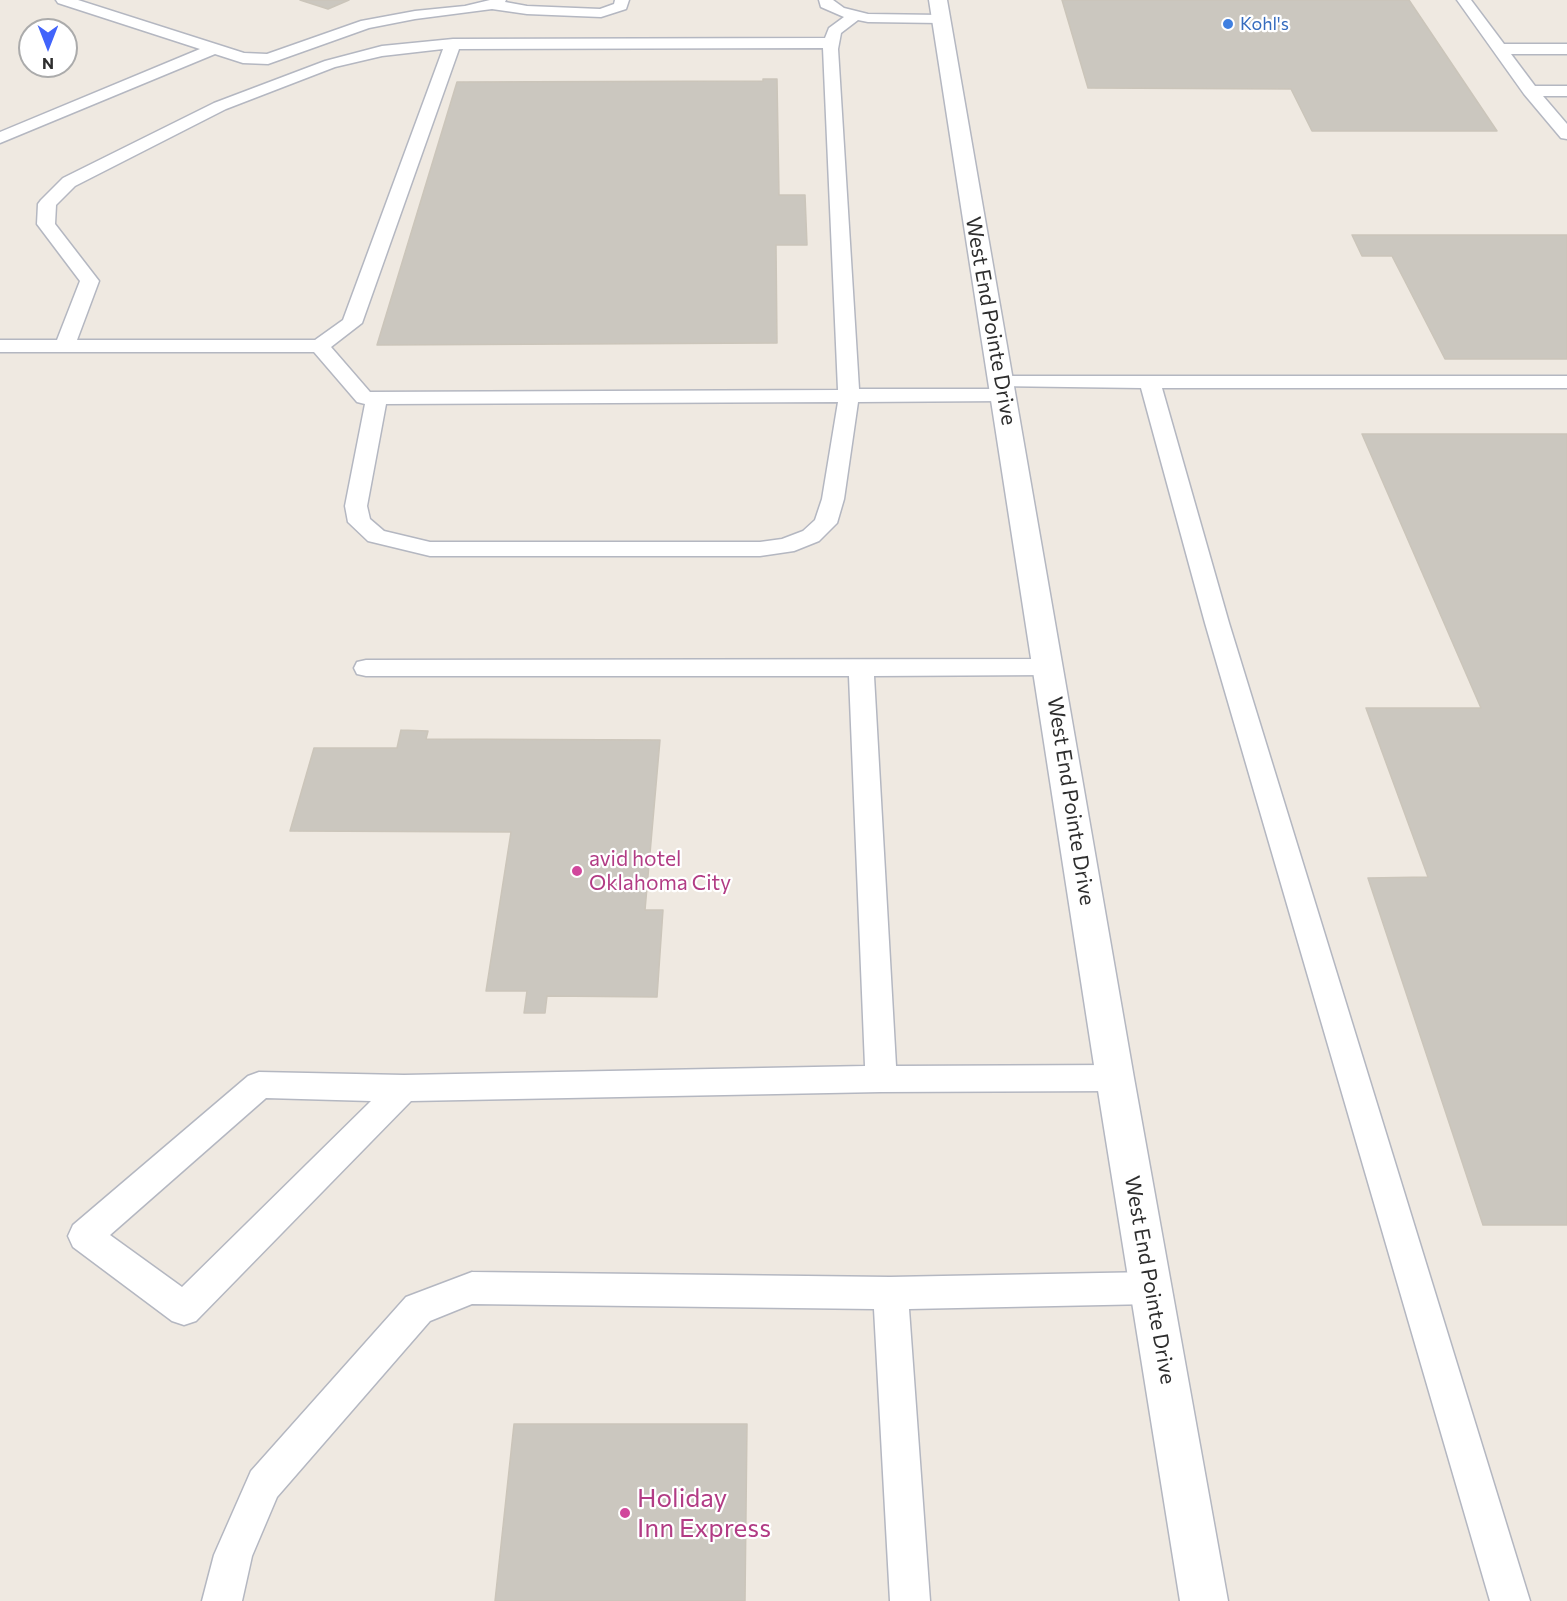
<!DOCTYPE html>
<html>
<head>
<meta charset="utf-8">
<style>
  body { margin:0 }
  #map { position:relative; width:1567px; height:1601px; overflow:hidden; background:#efe9e1; font-family:Commissioner,sans-serif }
  canvas { display:block }
  .north { position:absolute; left:18px; top:18px; width:60px; height:60px; box-sizing:border-box; background:#fff; border:2px solid #ababab; border-radius:50%; rotate:180deg; font-size:16px; font-weight:700; line-height:24px; text-align:center; color:#2e2e2e }
  .north::after { content:''; display:block; margin:auto; width:21px; height:27px; background:#4264fb; clip-path:polygon(50% 0,100% 100%,50% 72%,0 100%) }
</style>
</head>
<body>
<div id="map">
<canvas width="1567" height="1601"></canvas>
<div class="north">N</div>
</div>
<script>
const ctx = document.querySelector('canvas').getContext('2d');
ctx.lineJoin = 'round';
function fillPath(path, color) { ctx.fillStyle = color; ctx.fill(path, 'evenodd'); }
const poly = rows => new Path2D(rows.map(r => 'M' + r).join(''));
function stroke(path, color, width, dash) { ctx.strokeStyle = color; ctx.lineWidth = width; ctx.lineCap = dash ? 'butt' : 'round'; ctx.setLineDash(dash || []); ctx.stroke(path); }
function write(font, color, halo, rows, align = 'center') {
  ctx.font = font + ' Commissioner,sans-serif'; ctx.lineWidth = 4.5; ctx.setLineDash([]); ctx.textBaseline = 'middle'; ctx.strokeStyle = halo; ctx.fillStyle = color; for (const [text, x, y, turn = 0] of rows) {
    ctx.save(); ctx.translate(x, y); ctx.rotate((+turn || 0) * Math.PI / 180); ctx.textAlign = isNaN(turn) ? turn : align; if (halo) ctx.strokeText(text, 0, 0); ctx.fillText(text, 0, 0); ctx.restore();
  }
}
const building = poly([
  [300,0,349,0,328,9,300,0],
  [1062,0,1409,0,1497,131,1312,131,1291,89,1088,88,1062,0],
  [763,79,777,79,779,195,805,195,807,245,776,245,777,343,377,345,457,82,763,81,763,79],
  [1352,235,1567,235,1567,359,1445,359,1392,256,1362,256,1352,235],
  [1362,434,1567,434,1567,1225,1483,1225,1368,878,1428,877,1366,708,1481,708,1362,434],
  [401,730,428,731,426,739,660,740,645,910,663,910,657,997,547,996,545,1013,524,1013,527,991,486,991,511,832,290,831,314,748,397,748,401,730],
  [514,1424,747,1424,745,1601,495,1601,514,1424]
]);
fillPath(building, '#cbc7bf');
stroke(building, '#cbc5ba', 1.5);
const lane = poly([
  [56,0,78,0,244,53,267,54,361,21,415,11,465,6,490,0,506,0,505,2,527,6,600,9,614,4,615,0,629,0,626,9,601,17,527,14,492,9,415,19,369,28,268,64,243,63,215,54,0,143,0,132,200,49,58,3,56,0],
  [819,0,833,0,844,8,868,14,941,15,948,19,941,23,868,22,858,20,841,33,838,49,859,389,1004,389,1011,391,1014,395,1011,399,1004,401,858,402,844,499,837,523,819,541,794,551,760,556,430,556,368,541,348,522,345,506,365,404,357,402,314,352,0,352,0,340,57,340,80,281,37,224,38,204,41,200,63,178,214,103,325,61,382,46,453,39,825,38,829,28,844,17,821,7,819,0],
  [823,48,838,390,370,392,331,347,362,323,459,49,823,48],
  [443,49,343,320,315,340,77,340,99,281,55,224,56,205,75,186,226,109,335,67,382,56,443,49],
  [838,402,822,499,815,520,803,531,782,539,760,542,430,542,384,531,370,519,367,506,386,404,838,402],
  [1457,0,1471,0,1504,44,1567,44,1567,54,1511,54,1535,86,1567,86,1567,96,1543,96,1567,124,1567,139,1561,138,1524,94,1457,0],
  [1002,376,1567,376,1567,388,1162,388,1229,623,1530,1601,1490,1601,1205,623,1141,388,995,386,992,382,995,378,1002,376],
  [1049,659,1058,661,1061,667,1058,673,1049,675,874,676,896,1066,1115,1065,1126,1069,1131,1078,1126,1087,1115,1091,881,1092,411,1101,196,1321,184,1325,172,1321,73,1247,68,1236,73,1225,248,1076,259,1072,404,1075,865,1066,849,676,366,676,357,674,354,668,357,662,366,660,1049,659],
  [266,1098,371,1101,182,1287,110,1235,266,1098],
  [472,1272,890,1277,1152,1272,1164,1277,1169,1288,1164,1299,1152,1304,909,1309,930,1601,890,1601,874,1309,472,1304,430,1321,277,1497,252,1556,242,1601,202,1601,214,1555,251,1471,406,1297,472,1272]
]);
const street = poly([
  [929,0,947,0,1134,1078,1228,1601,1180,1601,1096,1078,929,0]
]);
stroke(lane, '#b4b7c1', 3);
stroke(street, '#b4b7c1', 3);
fillPath(lane, '#fff');
fillPath(street, '#fff');
for (const [x, y, r, color] of [
  [1228,24,6,"#3f7fe0"],
  [577,871,6,"#d1479c"],
  [625,1513,6,"#d1479c"]
]) { const dot = new Path2D(); dot.arc(x, y, r, 0, 2 * Math.PI); ctx.fillStyle = color; ctx.fill(dot); stroke(dot, '#fff', 2); }
write('18px', '#366cbe', '#fff', [
  ["Kohl's",1240,24]
], 'left');
write('21px', '#2e2e2e', '#fff', [
  ["West End Pointe Drive",991,321,80],
  ["West End Pointe Drive",1071,801,81],
  ["West End Pointe Drive",1150,1280,80]
]);
write('21px', '#b23c85', '#fff', [
  ["avid hotel",589,859],
  ["Oklahoma City",589,883]
], 'left');
write('26px', '#b23c85', '#fff', [
  ["Holiday",637,1498],
  ["Inn Express",637,1528]
], 'left');
</script>
</body>
</html>
